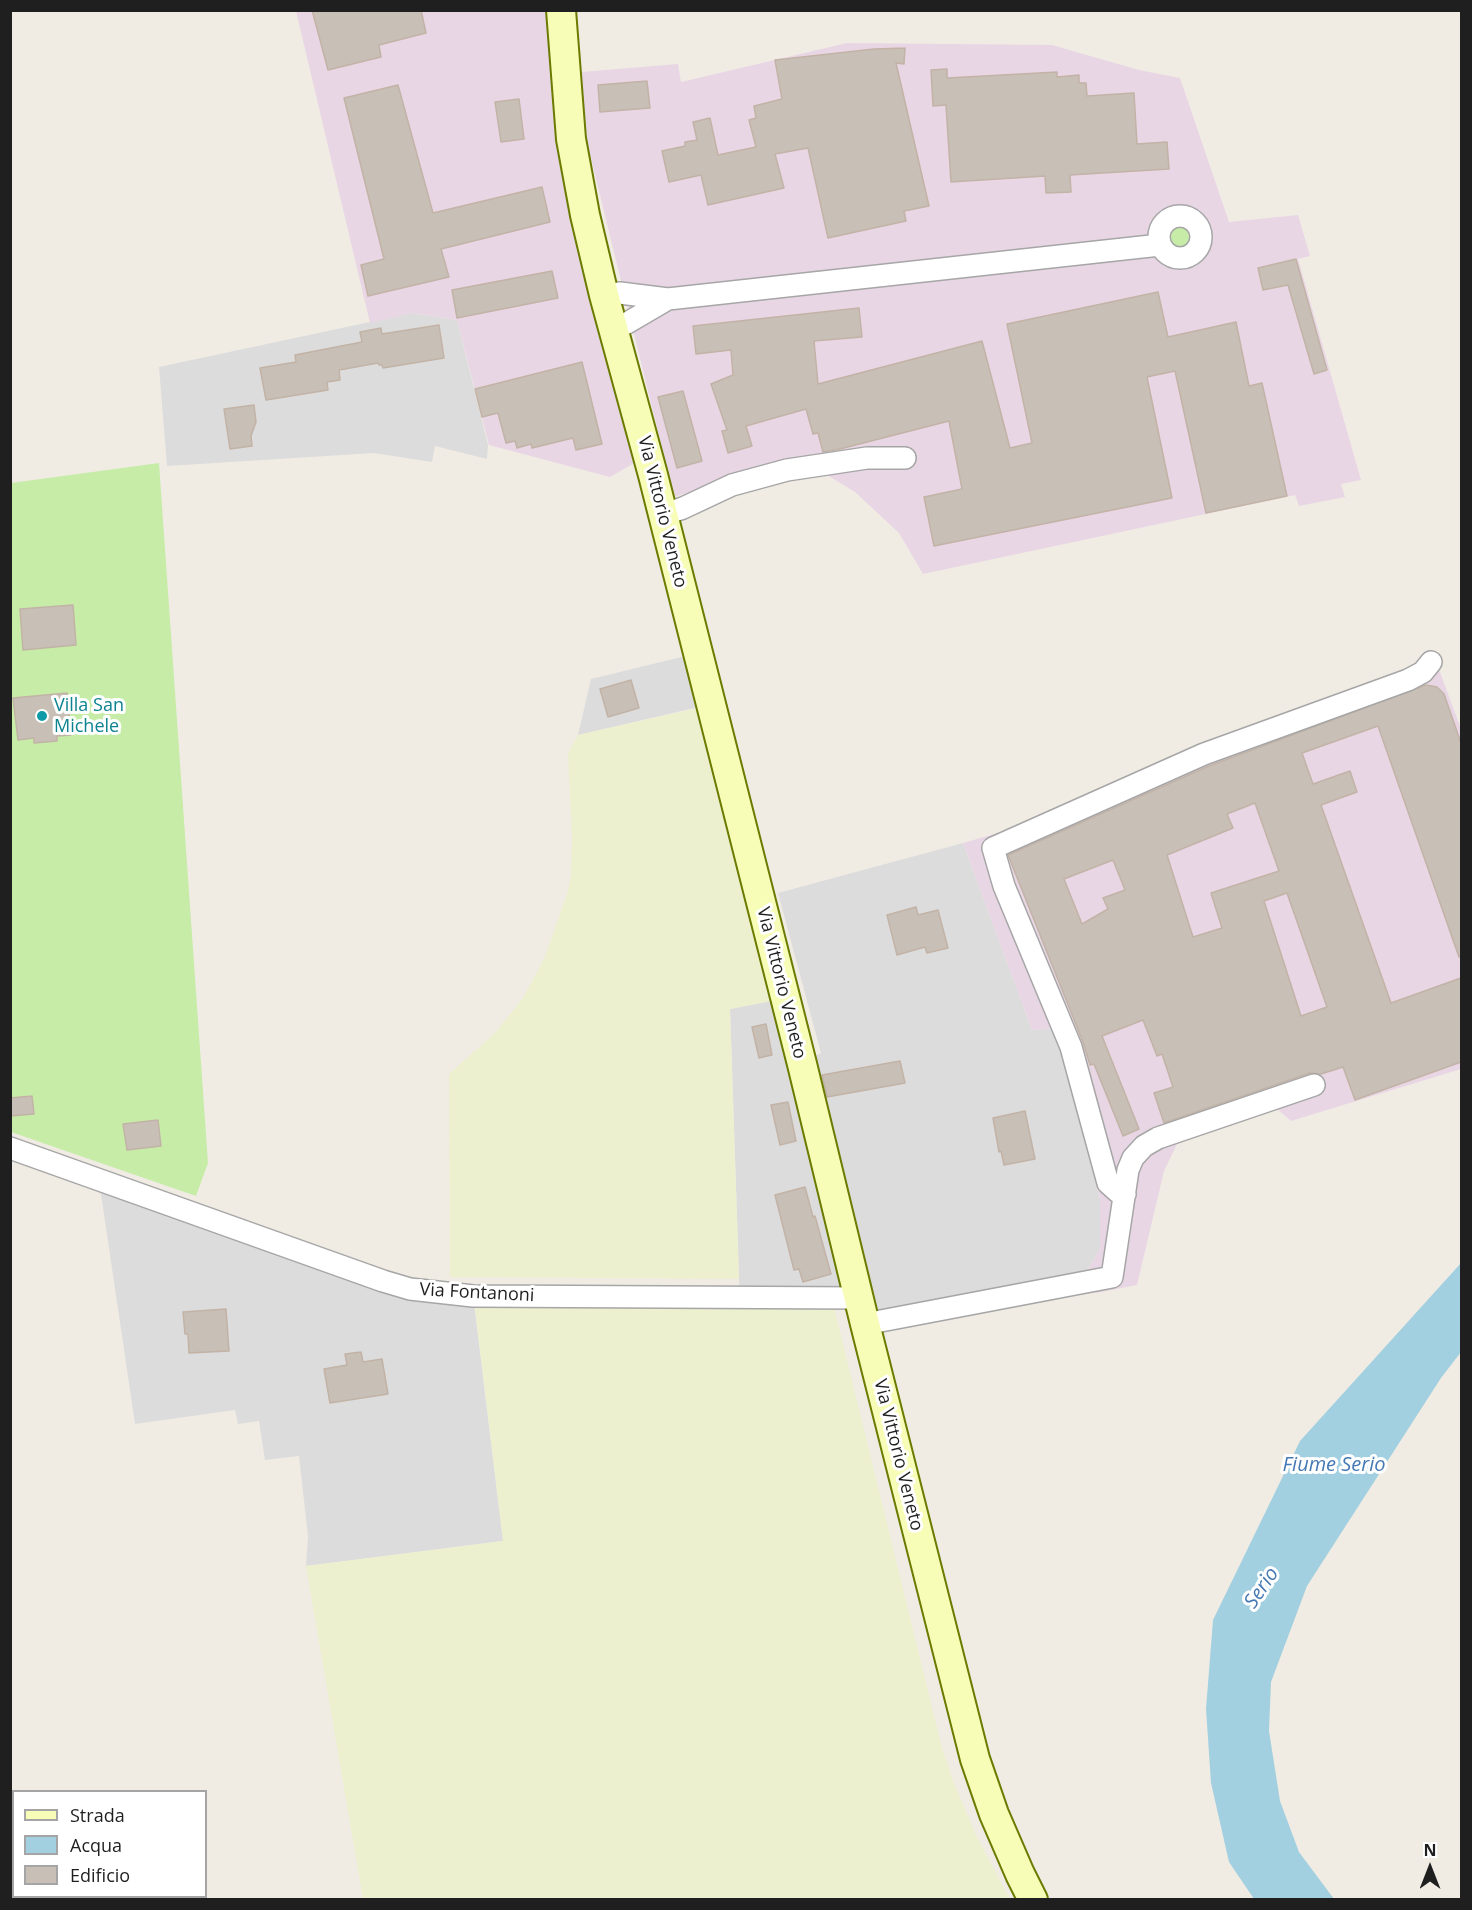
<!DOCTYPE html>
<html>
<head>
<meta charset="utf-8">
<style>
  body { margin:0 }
  #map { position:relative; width:1472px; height:1910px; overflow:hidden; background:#f0ece4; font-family:"Open Sans",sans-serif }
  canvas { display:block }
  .frame { position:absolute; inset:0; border:12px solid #1f1f1f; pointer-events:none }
  .legend { position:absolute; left:12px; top:1790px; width:195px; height:108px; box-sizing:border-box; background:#fff; border:2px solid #a5a5a5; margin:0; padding:8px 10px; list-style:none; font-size:18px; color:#1f1f1f }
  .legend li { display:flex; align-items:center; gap:12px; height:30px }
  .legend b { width:30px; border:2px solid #a5a5a5 }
  .north { position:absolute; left:1400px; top:1838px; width:60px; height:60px; -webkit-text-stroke:4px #fff; paint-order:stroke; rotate:0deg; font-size:16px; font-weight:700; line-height:24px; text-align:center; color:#1f1f1f }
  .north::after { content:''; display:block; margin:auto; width:21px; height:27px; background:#1f1f1f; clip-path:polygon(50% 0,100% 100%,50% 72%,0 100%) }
</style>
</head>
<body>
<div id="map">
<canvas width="1472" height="1910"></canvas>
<div class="frame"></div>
<ul class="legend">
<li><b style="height:8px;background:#f7fcb6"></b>Strada</li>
<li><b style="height:16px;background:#a3d0e0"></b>Acqua</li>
<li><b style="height:16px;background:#c8bfb7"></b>Edificio</li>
</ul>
<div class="north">N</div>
</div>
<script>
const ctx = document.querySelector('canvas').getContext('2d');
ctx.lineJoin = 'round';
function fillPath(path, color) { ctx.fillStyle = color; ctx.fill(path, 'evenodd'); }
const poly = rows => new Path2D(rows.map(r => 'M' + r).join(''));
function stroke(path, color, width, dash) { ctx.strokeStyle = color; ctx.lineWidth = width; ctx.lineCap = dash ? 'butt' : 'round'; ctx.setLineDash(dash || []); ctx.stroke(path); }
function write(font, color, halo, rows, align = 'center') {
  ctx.font = font + ' "Open Sans",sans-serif'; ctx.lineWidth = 6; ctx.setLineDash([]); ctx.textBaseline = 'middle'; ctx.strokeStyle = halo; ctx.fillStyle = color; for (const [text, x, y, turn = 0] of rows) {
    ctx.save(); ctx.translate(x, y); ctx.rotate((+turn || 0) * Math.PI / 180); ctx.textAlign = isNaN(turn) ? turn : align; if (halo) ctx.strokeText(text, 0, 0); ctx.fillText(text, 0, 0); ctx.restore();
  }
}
fillPath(poly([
  [412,313,457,320,488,445,487,459,435,446,432,462,374,453,167,466,159,367],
  [690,655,703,706,578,735,591,679],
  [963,843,1032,1030,1055,1028,1100,1199,1100,1249,1086,1273,876,1310,815,1056,821,1053,778,893],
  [776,1000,851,1307,740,1306,730,1009],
  [100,1187,474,1303,503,1541,306,1566,308,1536,299,1456,265,1460,259,1421,238,1424,235,1410,135,1424]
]), '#dddcdc');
fillPath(poly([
  [296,11,552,11,636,462,610,477,489,445,457,320,412,313,370,323],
  [847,43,1052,45,1139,70,1180,78,1229,222,1298,215,1310,256,1298,259,1361,480,1341,484,1345,497,1299,506,1295,495,923,574,899,533,855,492,799,458,674,497,586,138,581,72,678,64,681,82],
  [1437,664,1461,729,1461,1069,1291,1121,1276,1108,1177,1144,1164,1171,1137,1285,1096,1293,1086,1273,1100,1249,1100,1199,1055,1028,1032,1030,963,843,1036,822]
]), '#e9d6e5');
fillPath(poly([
  [698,708,772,1001,730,1009,739,1279,450,1277,449,1074,494,1034,523,998,544,959,568,891,571,875,572,836,568,753,578,735],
  [740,1306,834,1307,941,1744,954,1783,976,1835,1010,1899,363,1899,306,1566,503,1541,475,1308]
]), '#ecf0cf');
fillPath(poly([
  '1169 235a12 12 0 1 1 24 0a12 12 0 1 1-24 0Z',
  [159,463,208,1163,196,1196,11,1132,11,483]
]), '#c7eca8');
fillPath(poly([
  [1461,1263,1461,1352,1441,1378,1307,1586,1271,1682,1269,1731,1280,1801,1299,1852,1334,1899,1254,1899,1229,1862,1211,1783,1206,1709,1213,1620,1300,1441]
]), '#a3d0e0');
const building = poly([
  [312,10,421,10,426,33,379,45,381,57,328,70,312,10],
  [905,48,904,64,896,63,929,206,904,211,906,221,828,238,808,148,775,154,784,188,708,205,701,175,669,182,662,151,685,146,685,142,697,140,693,122,710,118,718,155,756,147,749,120,756,118,754,106,782,99,775,60,874,49,905,48],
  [947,69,947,78,1057,72,1057,77,1079,75,1079,83,1086,83,1087,96,1134,93,1137,144,1167,142,1169,169,1070,175,1071,192,1046,193,1045,176,951,182,946,105,933,106,931,70,947,69],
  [647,81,650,108,600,112,598,85,647,81],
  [398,85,433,213,542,187,550,222,441,249,449,277,368,296,361,265,384,259,344,98,398,85],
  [519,99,524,139,501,142,495,102,519,99],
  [1296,259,1327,370,1314,374,1288,285,1263,290,1258,268,1296,259],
  [552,271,558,298,457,318,452,290,552,271],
  [1158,292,1168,337,1236,322,1249,386,1262,383,1287,496,1206,513,1175,371,1147,377,1172,498,934,546,924,497,962,489,949,421,840,449,823,452,818,433,813,434,806,409,746,426,752,446,728,453,722,431,727,430,711,384,733,375,731,350,696,354,693,326,859,308,862,337,814,341,818,384,982,341,1010,448,1032,443,1007,324,1158,292],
  [439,325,444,358,383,368,382,365,379,365,378,363,339,370,340,380,327,382,328,390,266,400,260,368,296,362,295,355,362,342,360,332,381,328,382,334,439,325],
  [582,362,602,444,576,450,573,438,532,448,531,444,517,448,515,441,506,443,498,413,482,417,475,389,582,362],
  [683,391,702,461,677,468,658,397,683,391],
  [254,405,256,422,251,436,252,446,230,449,224,409,254,405],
  [73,605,76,645,23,650,20,609,73,605],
  [631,680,639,708,608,717,600,689,631,680],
  [1426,685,1437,687,1444,694,1461,743,1461,957,1459,957,1378,726,1302,753,1313,784,1350,771,1357,792,1321,805,1391,1003,1461,978,1461,1062,1355,1100,1343,1067,1321,1074,1310,1073,1164,1123,1154,1093,1173,1087,1162,1054,1157,1056,1143,1020,1102,1036,1139,1129,1123,1136,1094,1064,1090,1065,1083,1042,1008,855,1209,766,1426,685],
  [1255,803,1279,871,1211,893,1222,928,1193,937,1167,855,1233,828,1227,814,1255,803],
  [1113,860,1125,890,1103,898,1108,909,1082,924,1064,879,1113,860],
  [1287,893,1327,1007,1301,1016,1264,901,1287,893],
  [67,693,71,735,57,736,57,741,34,743,34,738,18,740,13,698,67,693],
  [916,907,918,915,938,910,948,948,927,953,925,947,897,955,887,915,916,907],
  [766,1024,772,1055,759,1058,752,1027,766,1024],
  [900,1061,905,1083,827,1097,822,1075,900,1061],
  [32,1096,34,1114,10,1116,10,1098,32,1096],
  [788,1102,796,1141,780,1145,771,1105,788,1102],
  [1025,1111,1035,1159,1004,1165,1001,1151,999,1152,993,1118,1025,1111],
  [158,1120,161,1146,127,1150,123,1124,158,1120],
  [805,1187,813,1217,815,1216,831,1274,803,1282,799,1269,794,1270,775,1195,805,1187],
  [226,1309,229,1351,189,1353,188,1334,185,1334,183,1312,226,1309],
  [361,1352,363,1362,382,1359,388,1394,330,1403,324,1369,347,1365,345,1354,361,1352]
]);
fillPath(building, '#c8bfb7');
stroke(building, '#c2b3a6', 1.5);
const street = poly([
  '1159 237a21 21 0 1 1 42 0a21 21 0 1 1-42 0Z',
  [604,295,620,293,668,299,1160,245],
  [613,328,627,323,668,299],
  [662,515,683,508,732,485,787,470,867,458,905,458],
  [10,1148,383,1281,410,1289,473,1296,859,1298],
  [1125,1194,1118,1192,1108,1183,1071,1047,1004,886,993,848,1204,754,1408,680,1423,672,1431,662],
  [865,1324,1112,1277,1128,1170,1133,1158,1144,1146,1158,1138,1314,1085]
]);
const secondary = poly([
  [561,10,571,139,585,215,604,295,653,475,802,1064,865,1324,975,1759,994,1814,1020,1874,1033,1900]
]);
stroke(street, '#a6a6a6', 24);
stroke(secondary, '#6a7b00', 32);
stroke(street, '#fff', 21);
stroke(secondary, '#f7fcb6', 28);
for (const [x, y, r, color] of [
  [42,716,6,"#0f9aa8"]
]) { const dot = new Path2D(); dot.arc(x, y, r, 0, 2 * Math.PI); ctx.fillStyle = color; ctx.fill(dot); stroke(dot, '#fff', 2); }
write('18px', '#1f1f1f', '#fff', [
  ["Via Vittorio Veneto",662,512,76],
  ["Via Vittorio Veneto",781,983,76],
  ["Via Fontanoni",477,1293,3],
  ["Via Vittorio Veneto",898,1455,76]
]);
write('18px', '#0d838f', '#fff', [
  ["Villa San",54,706],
  ["Michele",54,727]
], 'left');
write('italic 20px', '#4679b3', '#fff', [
  ["Fiume Serio",1334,1465],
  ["Serio",1262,1588,-56]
]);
</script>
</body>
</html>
